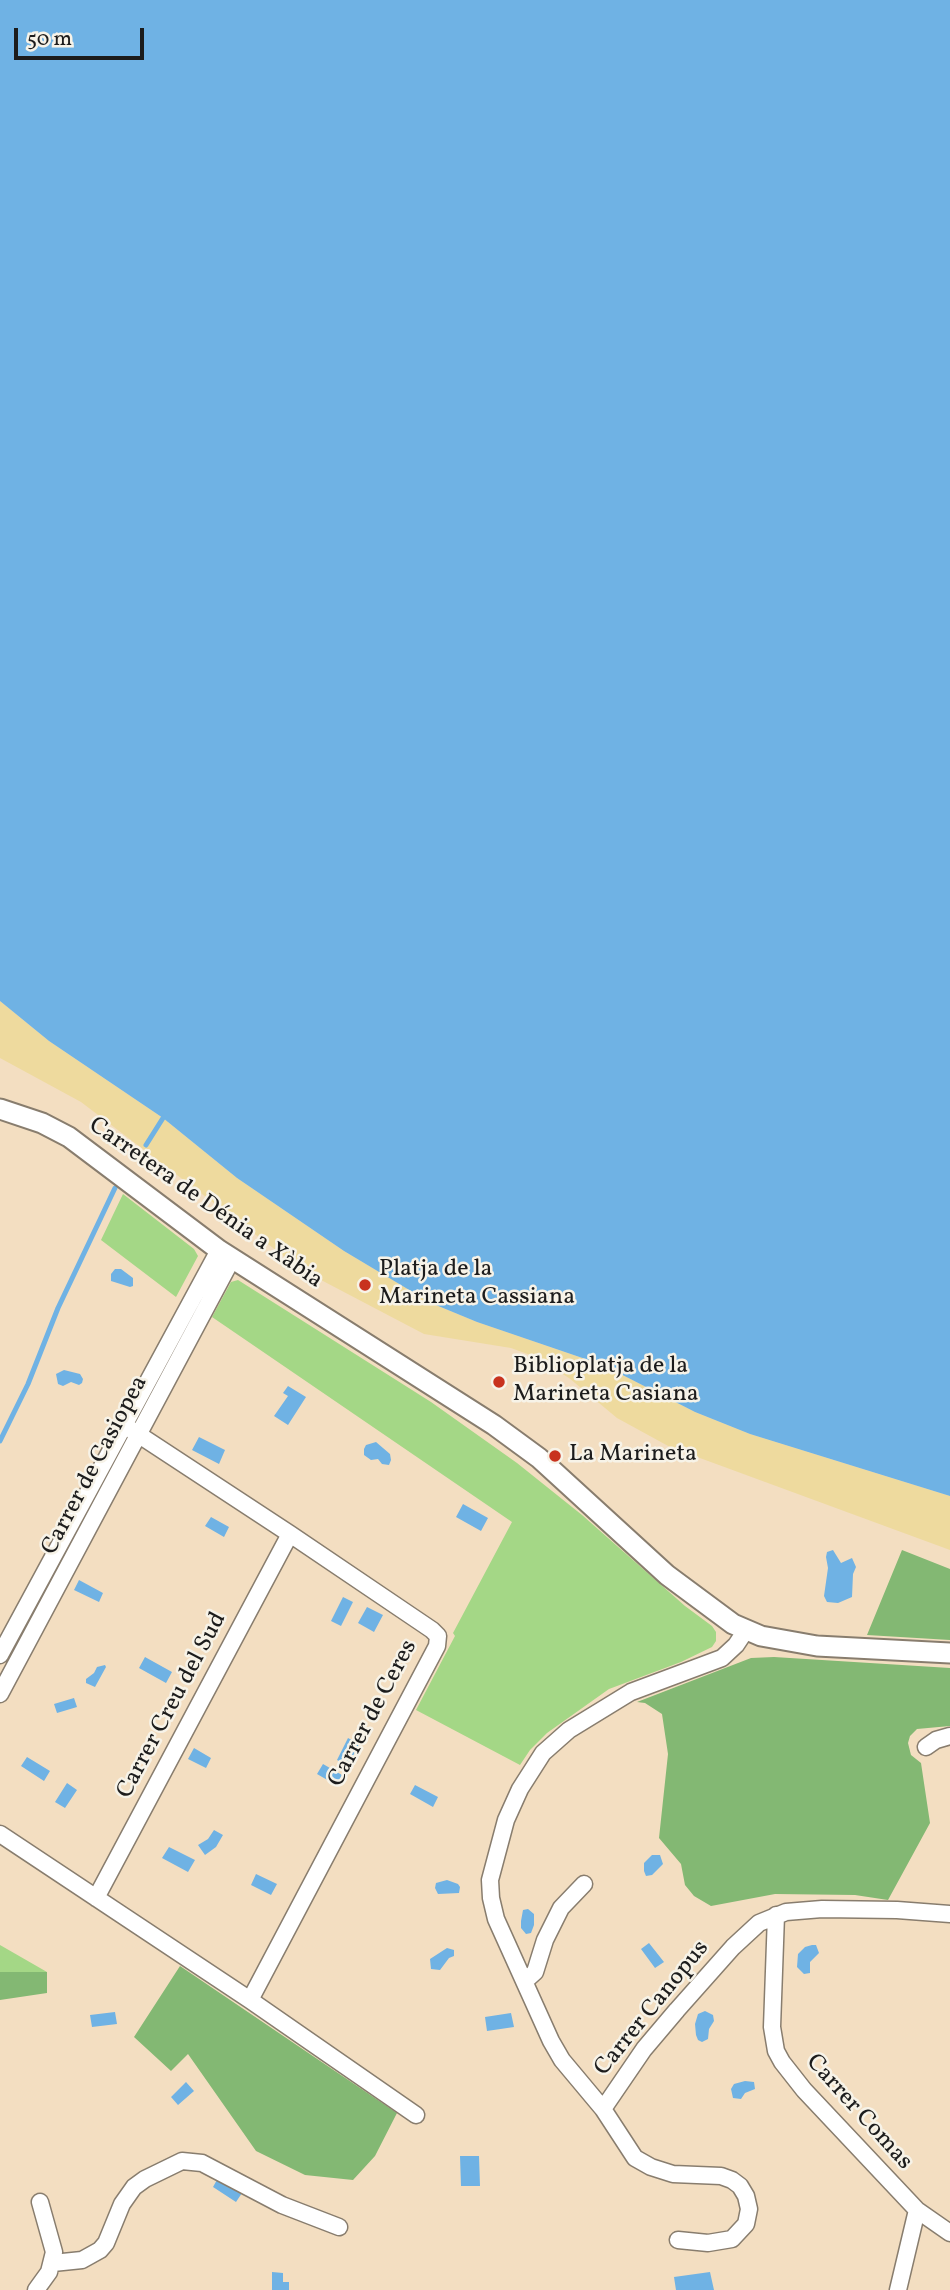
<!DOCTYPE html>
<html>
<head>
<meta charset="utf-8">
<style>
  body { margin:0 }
  #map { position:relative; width:950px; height:2290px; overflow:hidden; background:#f3dec1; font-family:Vollkorn,serif }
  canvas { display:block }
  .scale { position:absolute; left:14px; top:28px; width:130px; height:32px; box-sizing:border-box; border:4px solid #1c1c1c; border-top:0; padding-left:9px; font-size:21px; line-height:24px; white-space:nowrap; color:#1c1c1c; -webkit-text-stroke:5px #f7f3e8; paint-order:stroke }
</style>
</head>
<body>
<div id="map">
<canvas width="950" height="2290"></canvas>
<div class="scale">50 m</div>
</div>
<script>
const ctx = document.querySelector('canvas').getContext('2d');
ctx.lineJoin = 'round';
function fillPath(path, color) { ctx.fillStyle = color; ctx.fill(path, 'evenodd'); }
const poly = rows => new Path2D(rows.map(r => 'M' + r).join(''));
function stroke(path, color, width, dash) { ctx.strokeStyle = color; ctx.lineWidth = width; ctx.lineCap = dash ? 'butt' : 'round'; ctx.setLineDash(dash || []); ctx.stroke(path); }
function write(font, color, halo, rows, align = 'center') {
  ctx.font = font + ' Vollkorn,serif'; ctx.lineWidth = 5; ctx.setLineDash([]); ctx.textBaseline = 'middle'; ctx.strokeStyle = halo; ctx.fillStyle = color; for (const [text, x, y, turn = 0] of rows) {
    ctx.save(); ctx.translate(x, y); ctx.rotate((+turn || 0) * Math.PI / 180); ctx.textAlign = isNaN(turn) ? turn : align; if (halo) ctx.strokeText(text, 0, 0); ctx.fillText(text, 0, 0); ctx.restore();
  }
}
fillPath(poly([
  [123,1194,194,1249,198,1256,176,1297,101,1240],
  [238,1280,431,1402,517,1463,582,1515,685,1606,712,1626,716,1632,716,1641,712,1647,681,1662,609,1689,547,1733,530,1750,520,1765,416,1710,455,1636,453,1633,512,1522,212,1317,231,1282],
  [0,1945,47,1972,0,1972]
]), '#a4d786');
fillPath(poly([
  [902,1550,950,1569,950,1640,867,1635],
  [774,1657,950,1668,950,1726,917,1729,910,1736,908,1743,911,1755,921,1763,930,1823,888,1900,855,1895,775,1894,711,1906,694,1896,685,1885,681,1864,659,1838,668,1754,662,1714,645,1703,637,1702,751,1658],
  [180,1966,397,2113,375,2156,353,2180,305,2175,256,2151,188,2054,171,2071,134,2037],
  [0,1972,47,1972,47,1993,0,2000]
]), '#83b873');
fillPath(poly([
  [0,1001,49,1041,163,1118,237,1178,344,1251,431,1303,477,1322,603,1365,695,1412,750,1434,950,1496,950,1550,670,1447,617,1418,569,1378,533,1356,511,1348,424,1334,302,1270,81,1102,0,1058]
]), '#eeda9e');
fillPath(poly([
  [0,0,950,0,950,1496,750,1434,695,1412,603,1365,477,1322,431,1303,344,1251,237,1178,163,1118,49,1041,0,1001],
  [115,1269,121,1269,133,1278,133,1286,130,1287,111,1281,111,1274],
  [64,1370,80,1374,83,1379,82,1383,79,1385,71,1382,63,1386,58,1384,56,1374],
  [288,1386,306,1397,288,1425,274,1416,288,1396,283,1393],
  [199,1437,225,1450,219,1464,192,1450],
  [376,1442,390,1454,391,1460,389,1465,382,1464,378,1459,371,1460,364,1455,364,1449,366,1445],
  [463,1504,488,1518,481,1531,456,1517],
  [211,1517,229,1527,224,1537,205,1526],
  [833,1550,841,1563,852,1558,856,1567,853,1574,852,1597,838,1603,827,1602,824,1596,828,1568,826,1557,827,1552],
  [79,1580,103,1593,99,1602,74,1590],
  [343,1597,353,1602,341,1626,331,1621],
  [367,1607,383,1615,374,1632,358,1623],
  [145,1657,172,1672,166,1683,139,1668],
  [105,1665,106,1667,95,1687,86,1683,86,1679,94,1673,97,1667],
  [74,1698,77,1707,57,1713,54,1704],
  [348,1738,359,1744,348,1766,337,1760],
  [194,1748,211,1758,206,1768,188,1759],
  [27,1757,50,1771,44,1781,21,1766],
  [323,1764,342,1775,336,1785,317,1774],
  [67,1783,77,1790,65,1808,55,1802],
  [415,1785,438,1797,433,1807,410,1794],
  [214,1830,223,1835,216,1847,205,1855,198,1845,208,1839],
  [169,1847,195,1860,188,1872,162,1858],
  [652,1855,660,1855,663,1864,652,1875,646,1876,644,1871,644,1863],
  [256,1874,277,1884,271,1895,251,1885],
  [447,1880,458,1884,460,1887,459,1893,438,1894,435,1888,436,1883],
  [528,1909,534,1914,534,1925,531,1933,526,1934,521,1928,521,1921,523,1910],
  [649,1943,664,1962,655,1968,641,1949],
  [812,1945,816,1945,819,1953,810,1962,810,1973,804,1974,797,1967,798,1954,805,1947],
  [447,1948,454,1950,454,1956,449,1958,440,1970,431,1969,430,1959],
  [705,2011,713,2015,714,2021,709,2029,708,2039,702,2042,698,2040,696,2035,695,2024,698,2014],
  [115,2012,117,2024,92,2027,90,2015],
  [511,2013,514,2027,487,2031,485,2017],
  [745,2081,754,2082,755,2089,745,2093,741,2099,733,2098,731,2089,734,2084],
  [186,2082,194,2091,178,2105,171,2097],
  [460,2156,479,2156,480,2186,461,2186],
  [218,2178,242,2193,236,2202,213,2187],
  [272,2272,283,2273,283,2282,289,2282,289,2290,272,2290],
  [710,2272,714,2290,676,2290,674,2277]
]), '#6fb2e4');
stroke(poly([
  [146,1145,163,1118],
  [0,1441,28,1384,58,1308,115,1188]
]), '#6fb2e4', 5);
const minor = poly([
  [124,1425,290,1534,432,1630,438,1636,437,1646,250,2000],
  [0,1655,219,1250],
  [0,1694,232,1259],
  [926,1747,936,1740,950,1736],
  [0,1834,250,2000,416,2115],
  [96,1898,290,1534],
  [776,1915,772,2027,776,2051,782,2062,804,2090,917,2210,950,2233],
  [525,1981,535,1972,545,1940,561,1908,584,1884],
  [603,2109,644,2049,677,2010,733,1947,759,1923,786,1912,822,1909,897,1910,950,1914],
  [678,2240,708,2243,732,2239,746,2224,749,2209,746,2196,740,2186,732,2180,721,2176,673,2174,651,2167,635,2158,603,2109,562,2060,551,2041,496,1919,491,1898,490,1880,506,1820,520,1789,543,1753,569,1730,631,1692,722,1658,736,1645,746,1630],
  [53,2263,82,2260,100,2250,106,2243,122,2204,134,2187,145,2179,182,2161,202,2163,282,2205,339,2227],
  [36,2290,49,2272,54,2252,40,2202],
  [898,2290,917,2210]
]);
const tertiary = poly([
  [0,1109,42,1123,69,1137,219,1250,494,1425,539,1458,667,1575,733,1624,761,1636,817,1646,950,1653]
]);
stroke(minor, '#887d6e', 19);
stroke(tertiary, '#887d6e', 23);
stroke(minor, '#fff', 16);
stroke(tertiary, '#fff', 19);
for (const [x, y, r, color] of [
  [365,1285,7,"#c8321e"],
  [499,1382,7,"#c8321e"],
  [555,1456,7,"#c8321e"]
]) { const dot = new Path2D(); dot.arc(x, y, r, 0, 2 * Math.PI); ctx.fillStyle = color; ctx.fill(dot); stroke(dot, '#f7f3e8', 2.5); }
write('24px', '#1c1c1c', '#f7f3e8', [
  ["Carretera de Dénia a Xàbia",205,1204,35],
  ["Carrer de Casiopea",96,1466,-62],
  ["Carrer Creu del Sud",173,1706,-62],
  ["Carrer de Ceres",374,1714,-62],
  ["Carrer Canopus",653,2009,-51],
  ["Carrer Comas",858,2113,48]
]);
write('24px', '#1c1c1c', '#f7f3e8', [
  ["Platja de la",379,1271],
  ["Marineta Cassiana",379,1299],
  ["Biblioplatja de la",513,1368],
  ["Marineta Casiana",513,1396],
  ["La Marineta",569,1456]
], 'left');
</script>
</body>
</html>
